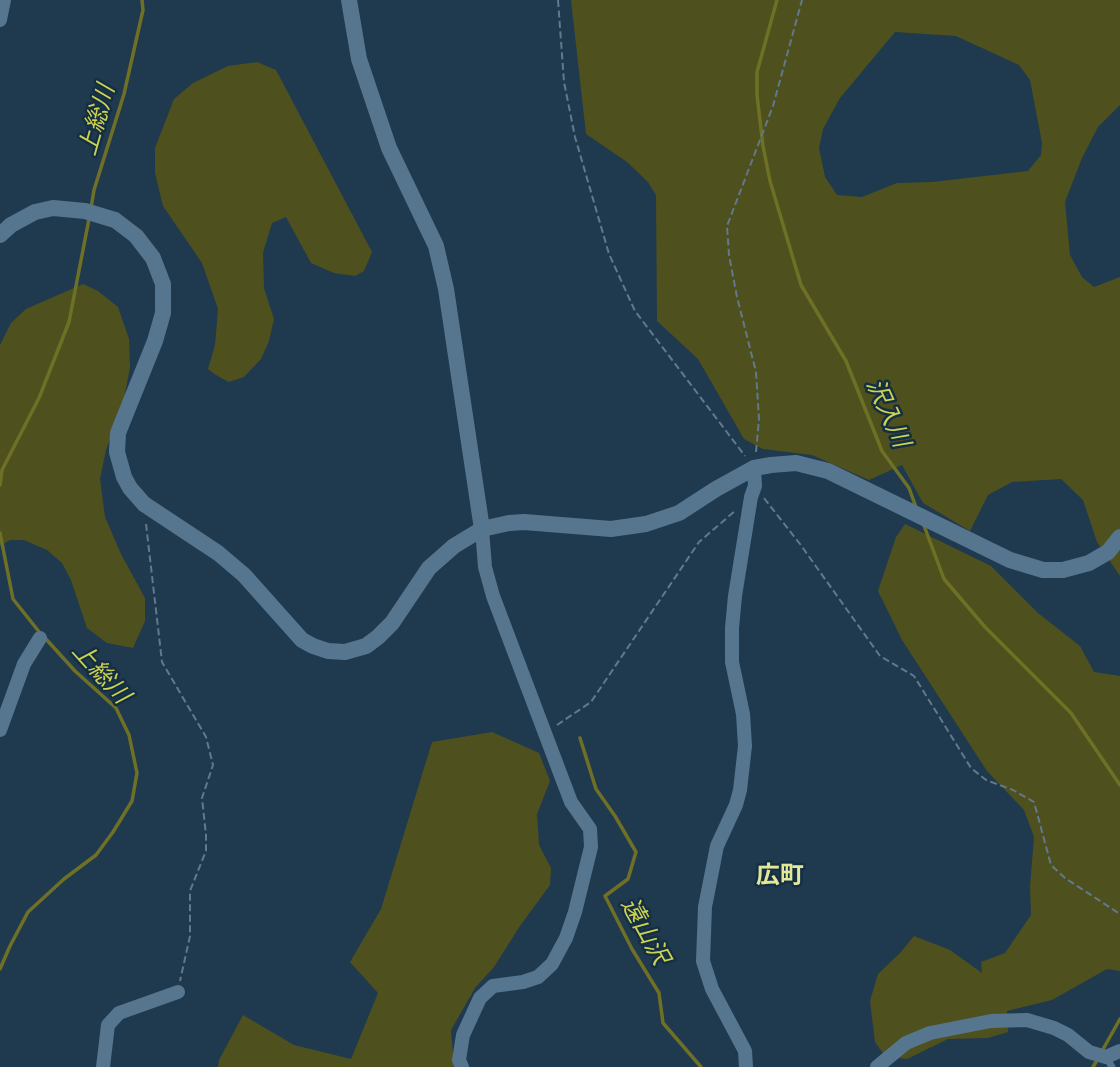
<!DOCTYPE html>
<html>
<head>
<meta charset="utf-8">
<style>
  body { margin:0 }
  canvas { display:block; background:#1f394e }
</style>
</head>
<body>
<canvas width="1120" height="1067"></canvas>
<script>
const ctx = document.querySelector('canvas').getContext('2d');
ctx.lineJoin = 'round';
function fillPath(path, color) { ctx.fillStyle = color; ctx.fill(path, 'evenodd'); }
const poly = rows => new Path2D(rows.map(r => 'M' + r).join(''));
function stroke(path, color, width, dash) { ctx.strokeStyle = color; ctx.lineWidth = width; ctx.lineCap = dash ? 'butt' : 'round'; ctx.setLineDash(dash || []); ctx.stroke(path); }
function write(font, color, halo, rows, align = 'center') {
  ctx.font = font + ' "Asap Condensed","Noto Sans JP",sans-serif'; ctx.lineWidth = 5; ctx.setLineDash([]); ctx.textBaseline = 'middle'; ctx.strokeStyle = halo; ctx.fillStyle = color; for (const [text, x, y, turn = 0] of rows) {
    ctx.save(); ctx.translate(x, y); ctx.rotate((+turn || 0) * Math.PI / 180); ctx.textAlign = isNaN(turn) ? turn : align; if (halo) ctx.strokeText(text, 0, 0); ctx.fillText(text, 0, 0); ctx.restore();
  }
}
fillPath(poly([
  [571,0,1120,0,1120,105,1098,127,1082,158,1065,202,1070,255,1082,277,1094,287,1120,277,1120,576,1097,542,1083,500,1061,479,1012,482,988,495,970,531,923,503,902,465,869,480,812,455,763,449,744,439,698,359,657,321,656,195,648,182,627,162,586,134],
  [895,32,956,36,1019,65,1030,80,1042,143,1041,155,1028,171,932,182,897,183,862,197,837,195,825,177,819,148,823,129,840,98],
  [257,62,276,70,372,252,364,271,355,276,334,273,311,263,286,217,272,223,263,253,264,288,274,319,269,341,261,359,244,377,229,382,216,375,208,369,215,345,218,309,202,263,163,206,155,173,155,148,174,99,193,83,228,66],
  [83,284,98,291,118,307,129,339,130,367,123,405,106,450,100,479,105,517,121,554,145,598,145,621,133,648,107,643,87,628,71,580,62,563,47,550,24,540,10,540,0,546,0,345,11,323,26,309],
  [905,524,991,566,1038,613,1080,646,1094,672,1120,676,1120,971,1107,969,1052,1000,1007,1011,1008,1032,988,1038,948,1039,907,1059,885,1056,875,1042,870,1001,878,974,900,953,914,936,950,950,982,973,981,962,1005,953,1031,915,1030,887,1034,837,1024,810,987,771,902,640,878,591,896,537],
  [492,732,539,753,550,781,537,814,539,845,551,868,550,885,520,926,494,967,475,988,451,1030,454,1067,218,1067,219,1060,243,1015,294,1045,351,1059,378,993,350,962,381,909,432,742]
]), '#4e501e');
stroke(poly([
  [777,0,757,72,757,95,763,146,770,181,801,285,846,361,882,451,909,488,917,510],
  [91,208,94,190,124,94,143,10,142,0],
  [0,485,2,470,39,398,69,322,89,219],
  [923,523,944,579,985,627,1071,713,1120,785],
  [0,533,13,599,40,633],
  [580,738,596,789,615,816,636,852,628,879,605,896,632,949,659,993,663,1023,701,1067],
  [0,969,10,946,28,912,64,879,96,855,113,832,132,801,137,773,129,735,116,708,75,671,45,638],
  [1102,1051,1120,1019],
  [1093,1067,1099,1057]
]), '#6e7026', 3.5);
stroke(poly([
  [558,0,564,82,575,137,609,254,635,311,745,456],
  [756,452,759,419,756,372,737,297,729,255,727,226,773,106,802,0],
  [764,498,800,544,880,656,914,676,971,768,986,780,1013,790,1034,802,1051,865,1065,878,1120,914],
  [146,524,162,662,206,737,213,765,202,798,206,835,206,851,190,891,190,936,180,981],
  [557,725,591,702,699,542,735,511]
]), '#62788b', 2, [7, 3.5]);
stroke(poly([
  [1106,1057,1112,1067]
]), '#56758f', 7);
stroke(poly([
  [0,20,4,0],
  [0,730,24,664,40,638],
  [103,1067,108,1025,119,1013,178,992],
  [462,1067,459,1060,463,1035,480,998,493,986,523,982,538,977,552,964,566,938,575,912,591,847,590,829,571,802,493,596,485,567,482,529],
  [746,1067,745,1051,712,989,703,961,705,907,717,846,736,805,740,790,745,746,743,714,732,662,732,628,735,596,751,497,755,486,754,468],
  [877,1067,906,1043,930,1033,991,1021,1027,1020,1054,1028,1068,1035,1089,1052,1106,1057,1120,1051]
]), '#56758f', 14);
stroke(poly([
  [349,0,359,59,389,148,436,246,446,289,482,529],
  [0,235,11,225,35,212,53,208,85,211,115,220,136,236,153,258,163,284,163,313,155,341,118,433,117,452,124,477,130,488,144,504,218,553,244,575,302,640,313,646,328,651,345,652,366,646,378,637,392,623,429,568,454,546,482,529,509,523,524,522,611,529,646,524,679,513,716,489,754,468,771,465,796,463,828,471,1010,560,1043,570,1063,570,1089,563,1108,552,1120,537]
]), '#56758f', 16);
write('italic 24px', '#cdd250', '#142f43', [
  ["上総川",97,120,-74],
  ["沢入川",888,413,66],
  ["上総川",101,673,48],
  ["遠山沢",645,931,61]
]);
write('bold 24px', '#e3e899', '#142f43', [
  ["広町",780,875]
]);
</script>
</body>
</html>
